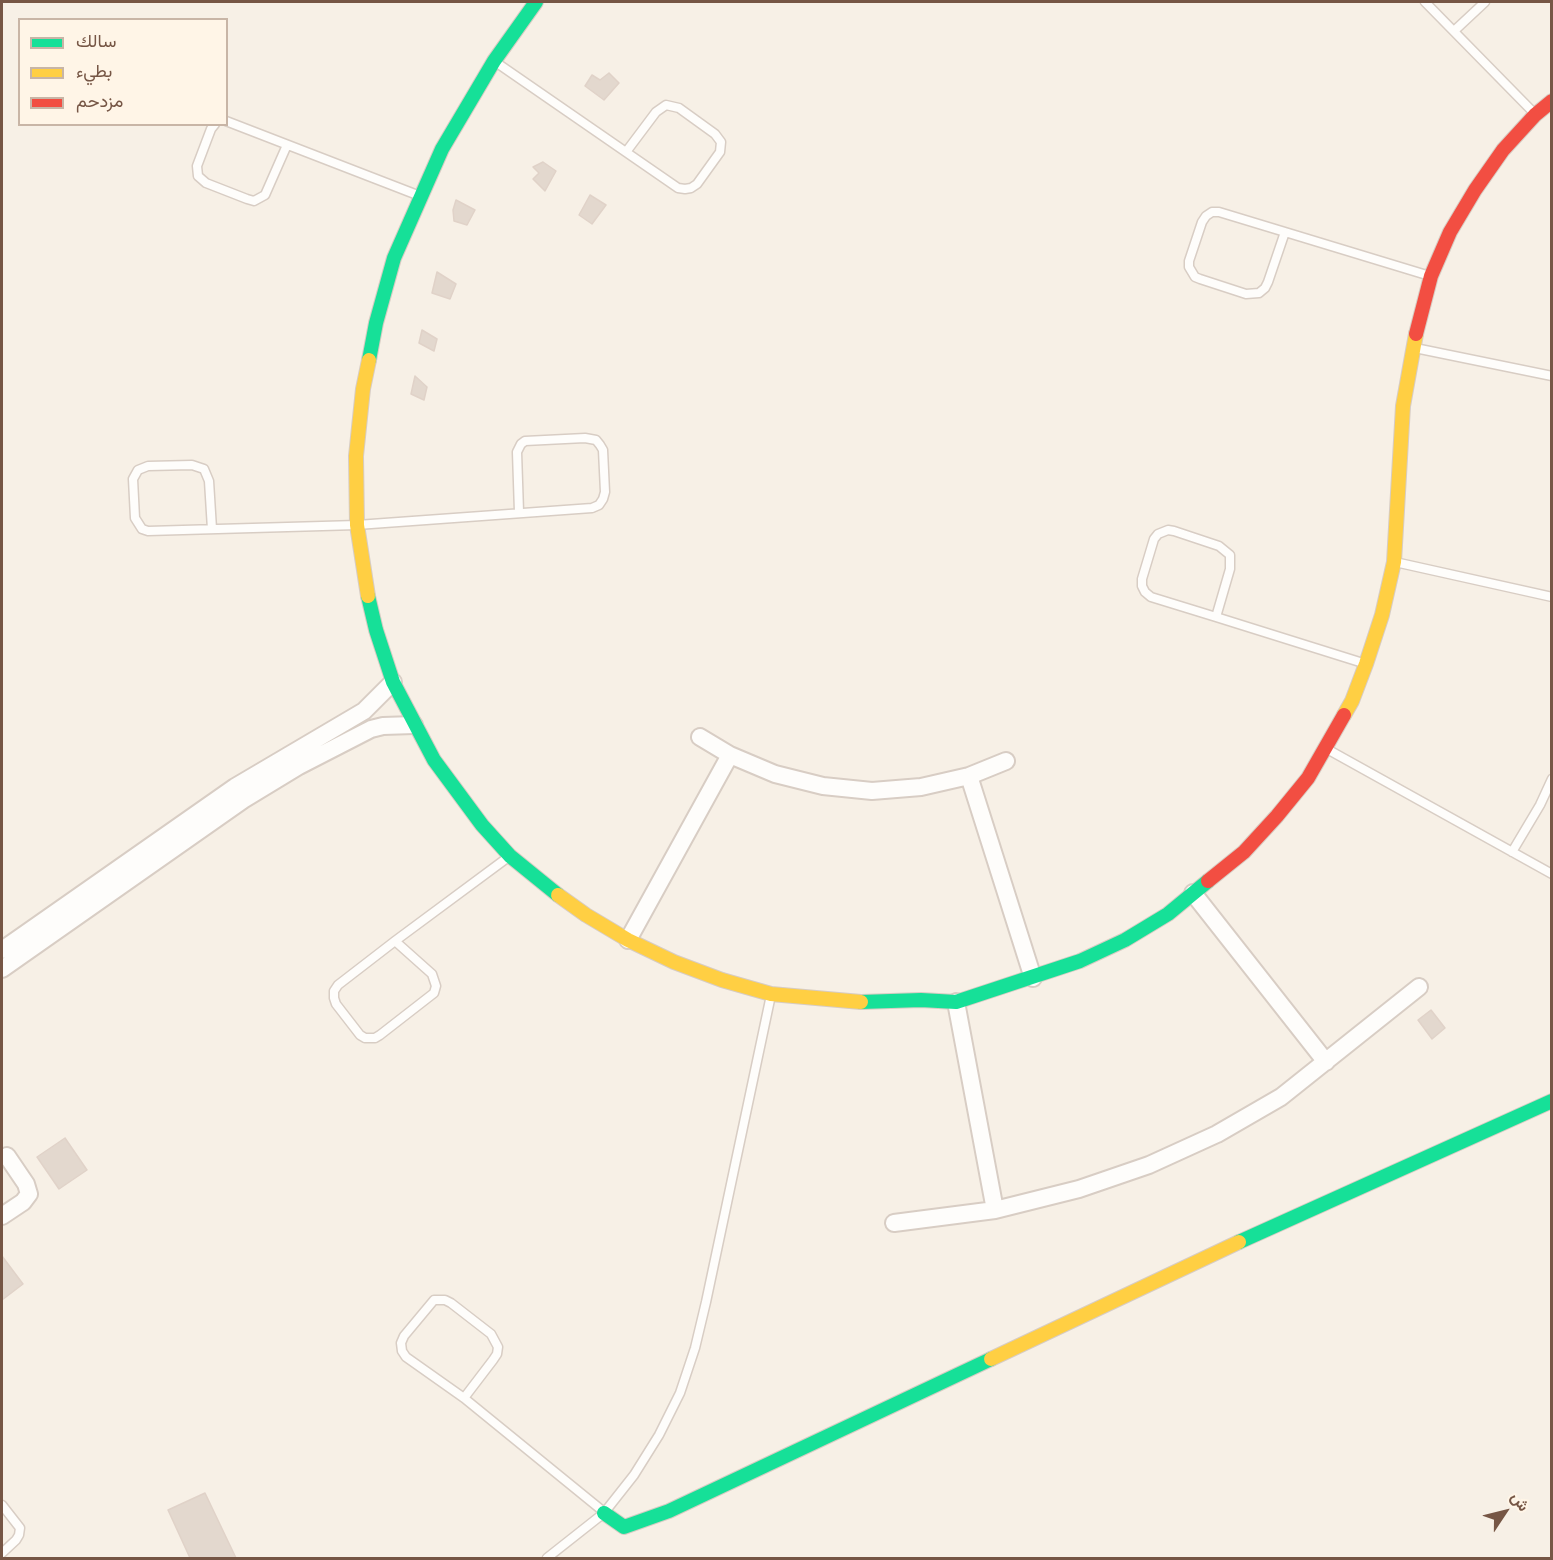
<!DOCTYPE html>
<html>
<head>
<meta charset="utf-8">
<style>
  body { margin:0 }
  #map { position:relative; width:1553px; height:1560px; overflow:hidden; background:#f7f0e6; font-family:"Fira Sans",Vazirmatn,sans-serif }
  canvas { display:block }
  .frame { position:absolute; inset:0; border:3px solid #765645; pointer-events:none }
  .legend { position:absolute; left:18px; top:18px; width:210px; height:108px; box-sizing:border-box; background:#fff5e7; border:2px solid #c8b5a6; margin:0; padding:8px 10px; list-style:none; font-size:18px; color:#765645 }
  .legend li { display:flex; align-items:center; gap:12px; height:30px }
  .legend b { width:30px; border:2px solid #c8b5a6 }
  .north { position:absolute; left:1475px; top:1482px; width:60px; height:60px; -webkit-text-stroke:4px #fff5e7; paint-order:stroke; rotate:55deg; font-size:16px; font-weight:700; line-height:24px; text-align:center; color:#765645 }
  .north::after { content:''; display:block; margin:auto; width:21px; height:27px; background:#765645; clip-path:polygon(50% 0,100% 100%,50% 72%,0 100%) }
</style>
</head>
<body>
<div id="map">
<canvas width="1553" height="1560"></canvas>
<div class="frame"></div>
<ul class="legend">
<li><b style="height:8px;background:#16e098"></b>سالك</li>
<li><b style="height:8px;background:#ffcf43"></b>بطيء</li>
<li><b style="height:8px;background:#f24e42"></b>مزدحم</li>
</ul>
<div class="north">ش</div>
</div>
<script>
const ctx = document.querySelector('canvas').getContext('2d');
ctx.lineJoin = 'round';
function fillPath(path, color) { ctx.fillStyle = color; ctx.fill(path, 'evenodd'); }
const poly = rows => new Path2D(rows.map(r => 'M' + r).join(''));
function stroke(path, color, width, dash) { ctx.strokeStyle = color; ctx.lineWidth = width; ctx.lineCap = dash ? 'butt' : 'round'; ctx.setLineDash(dash || []); ctx.stroke(path); }
const building = poly([
  [609,73,619,83,604,100,585,86,592,75,600,80,609,73],
  [543,162,556,171,545,191,533,179,539,173,533,167,543,162],
  [590,195,606,205,592,224,579,215,590,195],
  [456,200,475,210,467,225,454,221,453,210,456,200],
  [437,272,456,284,450,299,432,293,437,272],
  [422,330,437,339,434,351,419,343,422,330],
  [415,376,427,387,424,400,411,394,415,376],
  [1431,1010,1445,1028,1432,1039,1418,1020,1431,1010],
  [65,1138,87,1170,59,1189,37,1157,65,1138],
  [2,1256,23,1284,2,1300,2,1256],
  [205,1493,236,1558,190,1558,168,1510,205,1493]
]);
fillPath(building, '#e3d8ce');
stroke(building, '#e0d2c8', 1.5);
const lane = poly([
  [1425,2,1535,114],
  [1454,31,1485,2],
  [497,63,678,188,685,189,691,188,697,184,720,152,721,142,715,134,679,108,666,105,656,112,626,152],
  [226,121,420,196],
  [215,124,211,129,197,166,198,176,206,183,247,199,254,201,265,195,287,145],
  [1285,232,1268,282,1265,288,1259,293,1246,294,1200,279,1195,277,1189,267,1189,261,1202,222,1206,216,1212,212,1219,212,1285,232,1430,276],
  [1415,348,1552,376],
  [212,529,209,481,204,469,192,465,148,466,138,470,133,479,135,518,142,529,148,531,357,525,592,508,599,505,603,499,605,492,603,450,600,445,596,440,585,438,525,441,521,444,517,452,519,512],
  [1395,562,1552,597],
  [1216,617,1230,569,1230,555,1219,546,1174,531,1168,530,1158,534,1154,539,1142,579,1142,586,1145,592,1151,597,1216,617,1363,663],
  [1327,749,1552,874],
  [1512,852,1540,805,1552,779],
  [395,941,432,974,436,986,434,993,380,1035,375,1038,365,1038,360,1035,336,1004,334,998,334,991,338,985,395,941,507,858],
  [464,1398,493,1360,497,1354,498,1347,491,1334,451,1303,445,1300,434,1300,404,1336,401,1343,402,1351,406,1357,464,1398,604,1512],
  [2,1505,20,1528,19,1535,16,1540,2,1553],
  [547,1558,604,1513,634,1475,659,1435,680,1393,695,1348,706,1302,771,995]
]);
const street = poly([
  [700,737,730,755,775,774,823,786,872,791,921,787,969,776,1006,761],
  [969,776,1033,978],
  [1193,893,1326,1062],
  [628,940,730,755],
  [2,950,235,787,364,711,393,682],
  [2,969,243,800,299,766,371,729,383,726,414,725],
  [956,1002,995,1210],
  [2,1216,23,1202,29,1194,26,1184,7,1156],
  [894,1223,995,1210,1079,1189,1149,1165,1217,1134,1281,1097,1419,987]
]);
const fast = poly([
  [369,360,376,323,394,258,442,149,494,61,536,2],
  [368,596,376,630,393,682,434,760,482,825,510,856,558,895],
  [861,1002,921,1000,956,1002,1080,961,1125,940,1168,914,1208,881],
  [1239,1242,1552,1101],
  [604,1513,624,1527,669,1511,991,1359]
]);
const slow = poly([
  [368,596,357,525,356,456,363,389,369,360],
  [1344,715,1352,701,1366,664,1382,615,1394,562,1403,406,1416,334],
  [558,895,586,915,628,940,674,962,722,980,771,994,861,1002],
  [991,1359,1239,1242]
]);
const jam = poly([
  [1416,334,1431,276,1450,232,1475,190,1503,150,1535,115,1552,101],
  [1208,881,1244,852,1277,816,1308,778,1344,715]
]);
stroke(lane, '#d8cdc4', 11);
stroke(street, '#d8cdc4', 20);
stroke(fast, '#d7ccc3', 16);
stroke(slow, '#d7ccc3', 16);
stroke(jam, '#d7ccc3', 16);
stroke(lane, '#fefdfb', 8);
stroke(street, '#fefdfb', 16);
stroke(fast, '#16e098', 14);
stroke(slow, '#ffcf43', 14);
stroke(jam, '#f24e42', 14);
</script>
</body>
</html>
